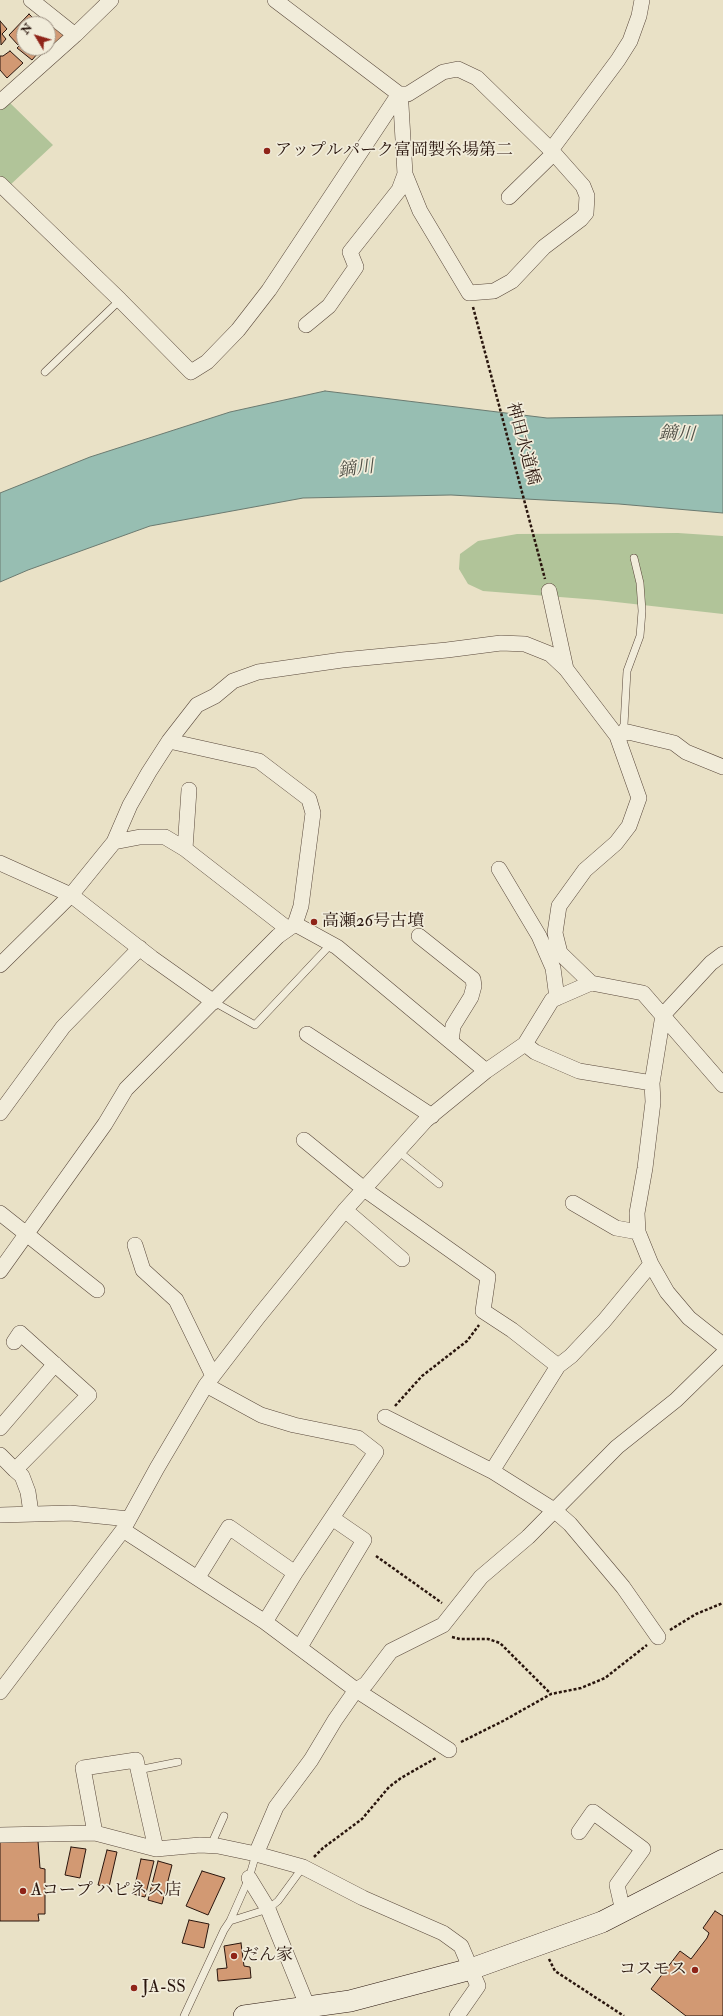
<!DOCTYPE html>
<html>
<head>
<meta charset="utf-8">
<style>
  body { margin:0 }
  #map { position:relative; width:723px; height:2016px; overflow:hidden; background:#e9e1c6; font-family:"IM FELL Double Pica",serif }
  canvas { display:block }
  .north { position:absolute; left:16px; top:16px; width:40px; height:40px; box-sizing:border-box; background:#f1ecda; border:1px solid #a19688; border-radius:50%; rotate:308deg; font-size:11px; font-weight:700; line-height:16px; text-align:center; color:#29150d }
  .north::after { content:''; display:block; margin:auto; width:14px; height:18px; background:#8f2418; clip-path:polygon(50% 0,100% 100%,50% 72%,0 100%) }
</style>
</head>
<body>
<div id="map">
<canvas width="723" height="2016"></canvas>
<div class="north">N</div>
</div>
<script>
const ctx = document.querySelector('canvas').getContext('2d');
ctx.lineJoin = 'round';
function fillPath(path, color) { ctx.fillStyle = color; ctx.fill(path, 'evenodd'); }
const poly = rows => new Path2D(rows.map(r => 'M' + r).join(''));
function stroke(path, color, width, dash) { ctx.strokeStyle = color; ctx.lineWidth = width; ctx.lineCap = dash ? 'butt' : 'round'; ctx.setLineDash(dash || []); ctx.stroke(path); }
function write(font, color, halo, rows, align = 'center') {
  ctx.font = font + ' "IM FELL Double Pica","Noto Serif JP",serif'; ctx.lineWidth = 3.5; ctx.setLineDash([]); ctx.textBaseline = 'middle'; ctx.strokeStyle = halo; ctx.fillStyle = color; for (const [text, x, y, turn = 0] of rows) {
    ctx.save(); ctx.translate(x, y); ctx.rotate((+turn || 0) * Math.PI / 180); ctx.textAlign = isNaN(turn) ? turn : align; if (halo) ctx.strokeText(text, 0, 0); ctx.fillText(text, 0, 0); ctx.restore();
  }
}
fillPath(poly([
  [8,101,53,145,9,186,0,178,0,108],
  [678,533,723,536,723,614,598,600,483,591,468,584,459,569,460,554,478,541,517,534]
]), '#b1c499');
const water = poly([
  [325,391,547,418,723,415,723,513,619,504,451,495,303,498,150,526,28,570,0,582,0,493,90,457,230,412,325,391]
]);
fillPath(water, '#97beb2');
stroke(water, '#6b7a70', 1);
const building = poly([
  [29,14,39,24,24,24,24,38,18,45,9,35,29,14],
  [0,21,7,29,2,34,6,39,1,45,0,21],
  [54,25,66,34,48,50,47,48,41,52,37,48,48,48,48,27,49,26,52,28,54,25],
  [24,41,24,48,32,48,38,53,32,60,17,48,24,41],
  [10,51,23,63,7,78,0,70,0,56,3,56,10,51],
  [38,1841,40,1868,45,1869,45,1914,38,1914,39,1921,0,1921,0,1842,38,1841],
  [71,1847,86,1849,80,1878,65,1875,71,1847],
  [107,1850,117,1852,109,1887,98,1885,107,1850],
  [141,1859,154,1861,145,1897,133,1894,141,1859],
  [158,1861,172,1865,162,1904,148,1900,158,1861],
  [202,1871,225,1878,208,1915,186,1906,202,1871],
  [715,1911,723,1916,723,2016,686,2016,651,1989,680,1951,691,1959,707,1938,709,1933,703,1928,715,1911],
  [189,1920,209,1924,204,1948,182,1943,189,1920],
  [241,1943,244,1966,250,1967,251,1978,218,1981,217,1969,227,1968,224,1946,241,1943]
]);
fillPath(building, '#d29973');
stroke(building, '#29150d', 1);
const lane = poly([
  [45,372,120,300],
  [618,734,624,725,627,671,640,636,642,611,640,583,634,558],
  [214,1002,255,1025,331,944],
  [398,1151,439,1184],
  [138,1770,178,1762],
  [211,1845,224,1816],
  [230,1921,268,1909,278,1901,303,1867],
  [184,2016,224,1930,230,1921,249,1878,256,1854]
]);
const street = poly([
  [31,0,75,35],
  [275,0,399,94,408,94,443,72,458,69,477,78,551,150,583,186,587,196,586,213,581,219,544,247,512,281,494,291,469,293,420,211,405,174,401,105,399,94],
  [0,102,75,35,111,0],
  [551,150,618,60,630,41,639,16,642,0],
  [0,184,120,300,191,372,207,362,238,330,269,290,399,94],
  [509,197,554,153],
  [306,325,329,306,356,267,350,252,399,190,405,174],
  [549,591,566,669],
  [617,736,628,732,674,743,686,752,723,767],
  [114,842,140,837,165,837,185,849,288,929],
  [185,849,189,790],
  [0,863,71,895,152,958,214,1002],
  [499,869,539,936,553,968,557,998],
  [295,924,337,947,486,1071],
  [419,936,473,979,474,986,471,997,453,1026,451,1042],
  [723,954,711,963,663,1015,652,1083,653,1102,645,1168,637,1213,638,1232,651,1264,667,1292,689,1318,723,1345],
  [0,965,71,895,114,842,130,805,149,772,169,741,197,705,215,696,233,681,258,672,342,660,447,650,501,643,525,644,550,654,566,669,617,736,639,798,629,826,616,843,585,870,559,906,555,933,560,953,591,983,643,993,723,1085],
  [307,1034,432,1116],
  [525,1044,535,1052,579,1071,652,1083],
  [0,1113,63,1027,140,948],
  [304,1140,364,1189,488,1277,483,1311,512,1330,558,1366,571,1356,604,1321,651,1264],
  [573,1203,616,1228,638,1232],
  [345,1210,402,1259],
  [0,1213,97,1290],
  [135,1245,143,1270,176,1300,213,1376],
  [0,1271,105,1124,126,1089,278,936,295,924,301,906,313,813,309,799,259,761,169,741],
  [14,1342,20,1333,89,1395,15,1470,22,1476,28,1492,31,1513],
  [206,1385,261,1415,294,1425,358,1438,376,1452,295,1573,265,1622],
  [385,1417,492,1471,558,1366],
  [0,1428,55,1364],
  [0,1455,15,1470],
  [492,1471,554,1510,570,1524,623,1587,658,1637],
  [0,1515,70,1513,129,1519],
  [123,1530,265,1622,356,1690,449,1750],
  [198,1577,229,1527,295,1573],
  [300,1647,364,1540,332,1518],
  [0,1692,123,1530,157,1468,206,1385,259,1316,345,1210,426,1120,486,1071,525,1044,552,1000,591,983],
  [579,1832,593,1812,643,1849,617,1885,623,1911],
  [95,1833,83,1768,136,1760,156,1849],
  [0,1835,95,1833,156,1849,200,1845,218,1846,256,1854,303,1867,363,1898,443,1933,461,1946,478,1986,457,2016],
  [256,1854,276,1807,311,1760,335,1720,356,1690,366,1684,391,1651,443,1625,481,1577,528,1537,617,1447,676,1400,723,1354],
  [249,1878,268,1909,311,2015]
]);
const secondary = poly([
  [244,2016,350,2001,471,1969,602,1922,723,1860]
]);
stroke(lane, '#59483b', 8);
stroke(street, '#59483b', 16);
stroke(secondary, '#29150d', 22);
stroke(poly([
  [473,307,545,579],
  [395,1406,422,1376,467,1341,479,1325],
  [376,1556,442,1603],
  [670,1630,696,1614,723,1603],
  [452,1637,460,1639,488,1639,500,1643,551,1694],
  [461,1742,503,1721,551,1694,581,1688,605,1678,647,1645],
  [314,1857,323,1848,362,1819,389,1787,401,1778,436,1758],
  [549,1959,555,1971,624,2016]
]), '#29150d', 2.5, [3, 2]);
stroke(lane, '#f1ecda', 7);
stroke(street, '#f1ecda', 15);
stroke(secondary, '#f1ecda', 21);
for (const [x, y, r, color] of [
  [267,151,4,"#8f2418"],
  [314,922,4,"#8f2418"],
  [23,1891,4,"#8f2418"],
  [234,1956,4,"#8f2418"],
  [695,1970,4,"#8f2418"],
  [134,1988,4,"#8f2418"]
]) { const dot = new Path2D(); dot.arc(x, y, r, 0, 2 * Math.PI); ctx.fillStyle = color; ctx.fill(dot); stroke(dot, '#f1ecda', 1.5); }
write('17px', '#29150d', '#f1ecda', [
  ["アップルパーク富岡製糸場第二",275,151],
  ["高瀬26号古墳",322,922],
  ["Aコープ ハピネス店",31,1891],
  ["だん家",242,1956],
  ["コスモス",687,1970,"right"],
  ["JA-SS",142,1988]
], 'left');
write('17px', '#29150d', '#f1ecda', [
  ["神田水道橋",522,444,75]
]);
write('italic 18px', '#505047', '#f1ecda', [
  ["鏑川",677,435,3],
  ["鏑川",356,470,-7]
]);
</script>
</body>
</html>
